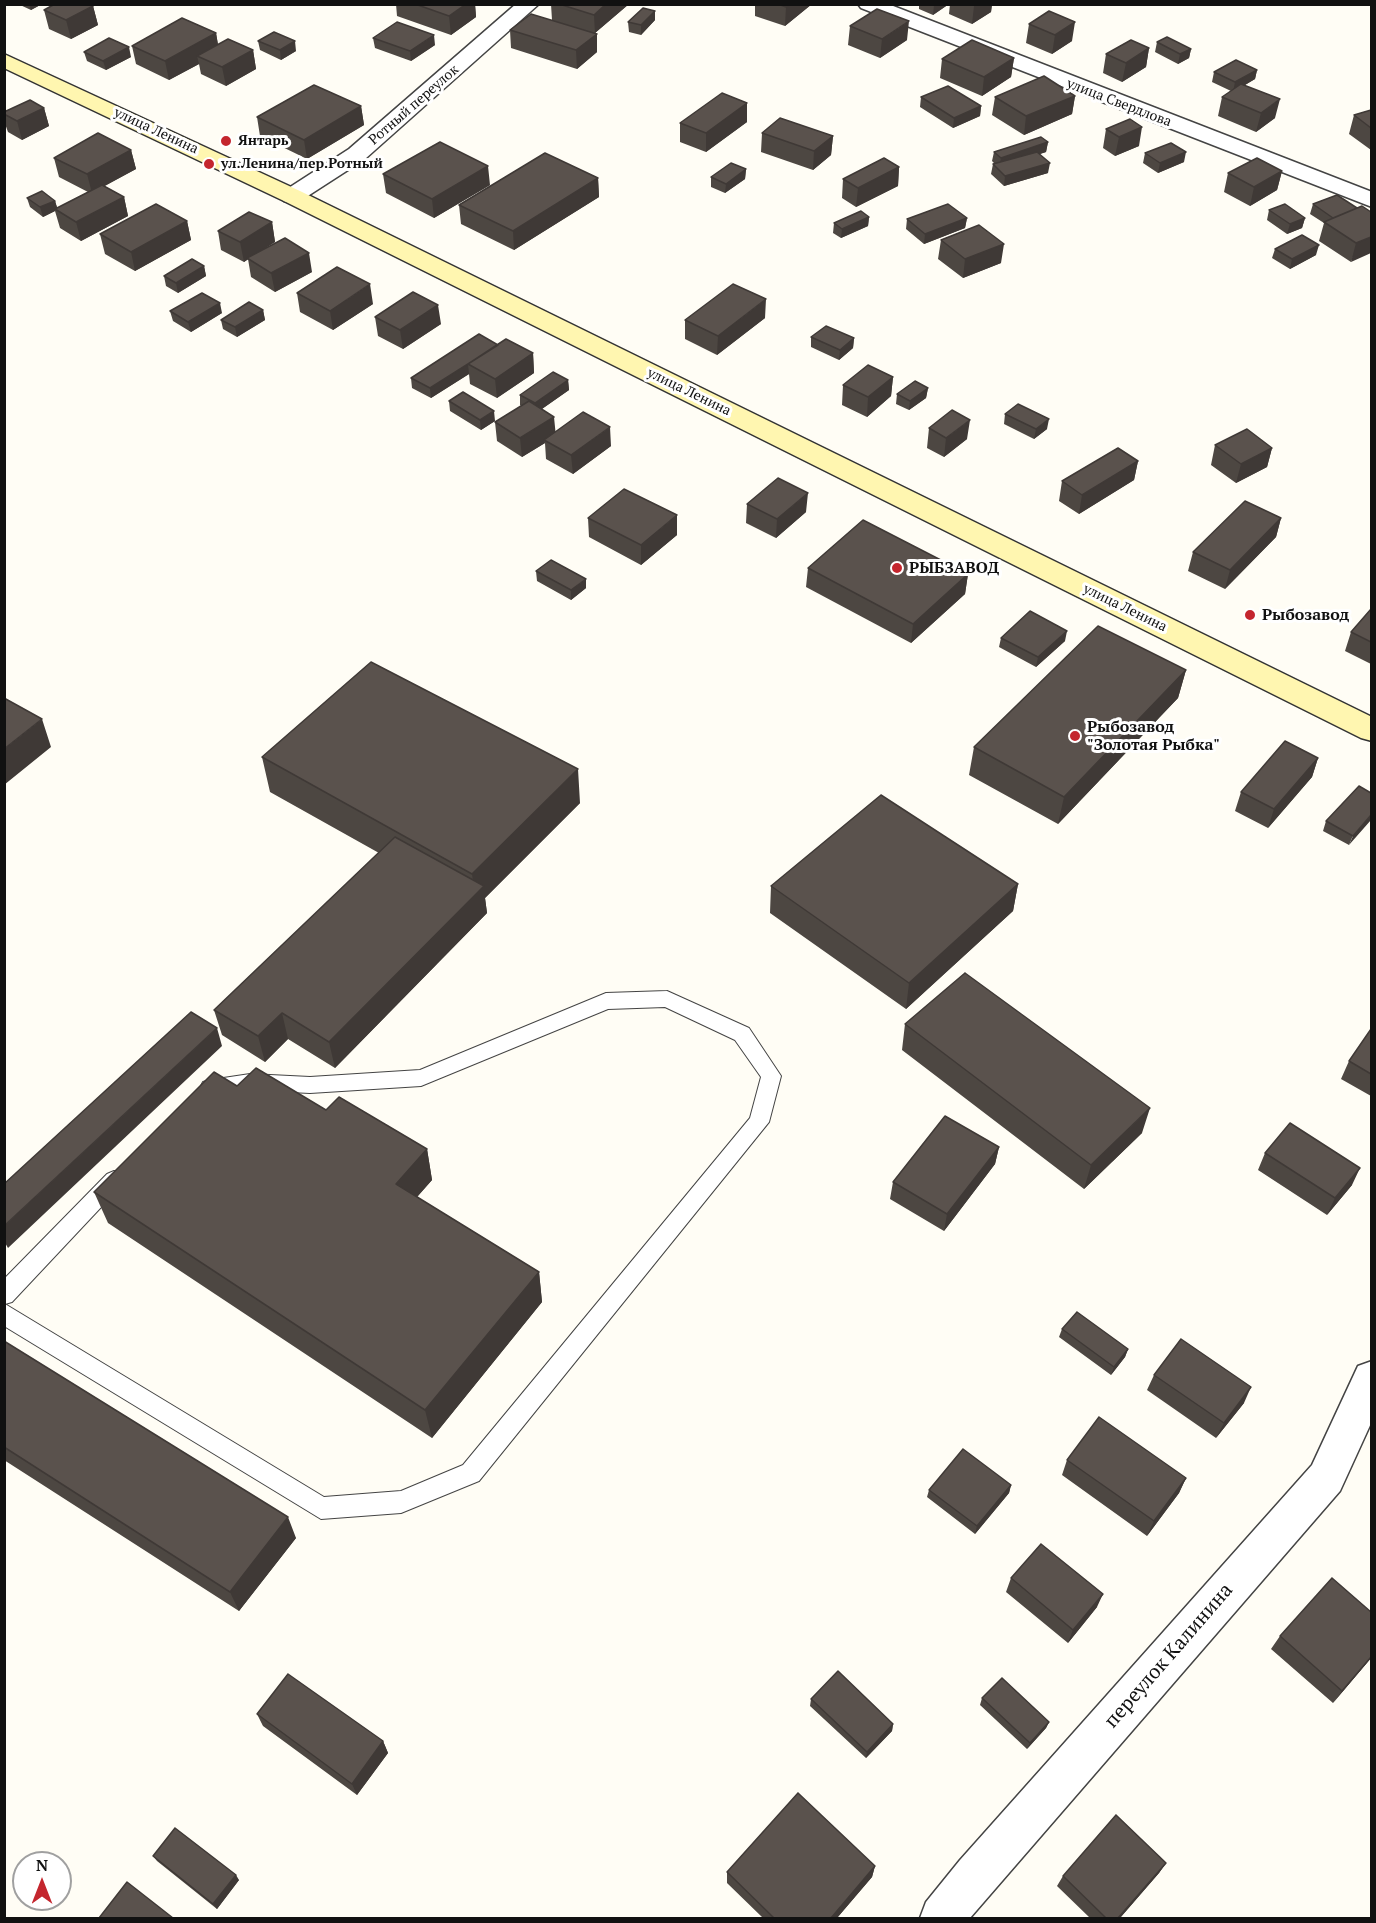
<!DOCTYPE html>
<html>
<head>
<meta charset="utf-8">
<style>
  body { margin:0 }
  #map { position:relative; width:1376px; height:1923px; overflow:hidden; background:#fffdf5; font-family:"PT Serif",serif }
  canvas { display:block }
  .frame { position:absolute; inset:0; border:6px solid #111; pointer-events:none }
  .north { position:absolute; left:12px; top:1851px; width:60px; height:60px; box-sizing:border-box; background:#fff; border:2px solid #a0a0a0; border-radius:50%; rotate:0deg; font-size:16px; font-weight:700; line-height:24px; text-align:center; color:#111 }
  .north::after { content:''; display:block; margin:auto; width:21px; height:27px; background:#c4262e; clip-path:polygon(50% 0,100% 100%,50% 72%,0 100%) }
</style>
</head>
<body>
<div id="map">
<canvas width="1376" height="1923"></canvas>
<div class="frame"></div>
<div class="north">N</div>
</div>
<script>
const ctx = document.querySelector('canvas').getContext('2d');
ctx.lineJoin = 'round';
const poly = rows => new Path2D(rows.map(r => 'M' + r).join(''));
function stroke(path, color, width, dash) { ctx.strokeStyle = color; ctx.lineWidth = width; ctx.lineCap = dash ? 'butt' : 'round'; ctx.setLineDash(dash || []); ctx.stroke(path); }
function fillPath(path, color) { ctx.fillStyle = color; ctx.fill(path, 'evenodd'); }
function write(font, color, halo, rows, align = 'center') {
  ctx.font = font + ' "PT Serif",serif'; ctx.lineWidth = 6; ctx.setLineDash([]); ctx.textBaseline = 'middle'; ctx.strokeStyle = halo; ctx.fillStyle = color; for (const [text, x, y, turn = 0] of rows) {
    ctx.save(); ctx.translate(x, y); ctx.rotate((+turn || 0) * Math.PI / 180); ctx.textAlign = isNaN(turn) ? turn : align; if (halo) ctx.strokeText(text, 0, 0); ctx.fillText(text, 0, 0); ctx.restore();
  }
}
const lane = poly([
  [667,991,749,1028,781,1076,769,1122,479,1481,401,1513,321,1519,4,1326,4,1279,107,1174,114,1171,121,1174,125,1180,121,1186,12,1302,5,1304,324,1497,401,1491,463,1465,750,1118,761,1077,735,1040,665,1007,608,1009,421,1086,310,1093,250,1090,210,1096,203,1094,200,1088,203,1082,210,1080,250,1074,310,1077,420,1070,606,993,667,991]
]);
const street = poly([
  [516,4,539,4,365,159,300,201,292,203,284,201,280,196,284,191,349,149,516,4],
  [858,4,888,4,1372,192,1372,207,861,8,858,4],
  [1372,1361,1372,1421,1340,1491,970,1918,920,1918,926,1902,960,1860,1312,1465,1358,1366,1372,1361]
]);
const secondary = poly([
  [4,54,300,191,1372,717,1372,741,1361,738,284,201,4,68,4,54]
]);
stroke(lane, '#444', 2);
stroke(street, '#444', 3);
stroke(secondary, '#333', 3);
fillPath(lane, '#fff');
fillPath(street, '#fff');
fillPath(secondary, '#fff6b0');
fillPath(poly([
  [18,4,42,4,31,10],
  [396,4,475,4,476,17,451,35,397,16],
  [551,4,629,4,595,33,597,34,597,52,577,69,511,48,510,30,552,20],
  [755,4,812,4,785,26,755,16],
  [919,4,949,4,933,15,919,9],
  [950,4,992,4,991,12,972,24,949,14],
  [93,6,98,25,71,39,49,29,44,10],
  [655,11,655,20,641,35,629,32,628,22],
  [1029,24,1072,41,1052,54,1026,43],
  [850,26,907,40,880,58,848,45],
  [216,33,218,44,253,50,256,69,226,86,201,74,199,64,169,80,136,64,132,46],
  [373,38,435,45,411,61,375,48],
  [258,41,296,51,281,60,260,50],
  [1157,42,1191,49,1189,58,1178,64,1155,52],
  [1149,48,1146,67,1122,82,1103,73,1106,54],
  [84,52,131,57,106,70,87,61],
  [1014,58,1011,77,982,96,940,78,942,59],
  [1257,70,1255,79,1245,85,1275,118,1256,132,1218,116,1222,97,1231,91,1212,82,1214,72],
  [1075,96,1072,114,1024,135,992,115,995,97],
  [921,97,981,106,980,116,953,128,920,107],
  [747,103,747,122,706,152,680,142,680,123],
  [361,106,364,125,307,159,260,136,257,117],
  [44,108,49,126,22,140,8,132,4,121,4,112],
  [1371,110,1371,150,1349,134,1354,115],
  [1106,129,1139,146,1115,156,1103,148],
  [762,133,833,136,831,155,813,170,761,152],
  [1048,142,1046,152,1040,154,1048,173,1004,186,991,174,993,164,995,164,992,161,994,152],
  [131,150,136,169,104,186,124,197,128,216,81,241,60,228,55,211,43,217,30,207,27,198,55,201,57,208,88,192,59,177,54,158],
  [1145,153,1184,162,1158,173,1143,163],
  [899,167,898,186,856,207,842,198,843,179],
  [746,169,745,179,725,193,711,187,711,177],
  [1282,171,1277,190,1250,206,1224,192,1228,173],
  [383,174,490,185,434,218,386,193],
  [598,178,599,197,514,250,461,224,459,205],
  [1313,204,1357,208,1371,212,1351,262,1319,241,1324,223,1310,214],
  [1269,210,1305,218,1302,228,1287,234,1267,220],
  [869,217,868,226,841,238,833,233,834,223],
  [967,218,965,228,924,244,906,229,907,219],
  [187,221,191,240,135,271,105,254,100,234],
  [272,222,275,242,258,252,312,272,275,292,251,277,248,259,244,262,221,250,218,231],
  [941,240,1001,263,963,278,938,259],
  [1275,249,1316,255,1290,269,1272,258],
  [204,266,206,276,178,293,166,286,164,276],
  [297,293,373,304,333,330,300,312],
  [263,310,265,320,237,337,223,329,221,320],
  [170,311,222,313,191,332,173,321],
  [375,317,441,324,403,349,378,336],
  [765,318,717,355,685,339,685,320],
  [811,337,854,338,853,348,839,360,811,347],
  [498,344,533,353,534,373,497,398,470,384,469,374,431,398,412,388,411,378],
  [893,377,891,396,867,417,842,405,843,385],
  [568,380,569,390,542,409,555,432,611,446,573,474,546,459,545,443,522,457,497,441,495,422,522,406,520,405,520,395],
  [928,388,926,398,909,410,896,404,897,394],
  [449,401,495,421,481,430,450,411],
  [1005,414,1047,429,1034,439,1004,424],
  [929,428,967,439,944,457,927,448],
  [1215,445,1272,448,1267,467,1236,483,1211,465],
  [1138,461,1134,480,1079,514,1059,501,1062,481],
  [747,504,806,512,776,538,746,523],
  [588,518,677,535,641,565,589,537],
  [1281,518,1276,537,1225,589,1188,571,1193,552],
  [808,568,968,574,965,594,911,643,806,587],
  [536,571,586,588,571,600,537,581],
  [1371,609,1371,664,1345,651,1351,632],
  [1001,638,1065,641,1036,667,999,647],
  [1186,670,1178,698,1058,824,969,775,974,747],
  [262,757,580,803,485,898,487,913,335,1068,288,1039,265,1062,222,1035,214,1010,379,853,270,792],
  [1318,758,1312,777,1268,828,1235,811,1241,792],
  [1371,793,1349,845,1323,831,1326,821],
  [1018,884,1013,911,906,1009,770,913,771,886],
  [905,1024,1142,1133,1084,1189,902,1050],
  [1371,1029,1371,1096,1341,1079,1349,1061],
  [237,1086,427,1149,432,1180,417,1197,539,1272,542,1302,432,1438,108,1223,94,1192],
  [999,1147,995,1164,944,1231,890,1199,893,1182],
  [1265,1153,1352,1185,1327,1215,1258,1170],
  [1062,1329,1128,1349,1125,1357,1111,1375,1059,1337],
  [4,1341,296,1538,239,1611,4,1460],
  [1154,1375,1244,1403,1216,1438,1147,1390],
  [1067,1460,1186,1478,1179,1493,1147,1536,1062,1475],
  [1011,1485,1009,1493,975,1534,927,1497,929,1490],
  [1011,1578,1097,1607,1068,1643,1006,1592],
  [1280,1636,1371,1658,1333,1703,1271,1649],
  [982,1698,1049,1722,1046,1728,1027,1749,980,1705],
  [811,1699,893,1724,892,1731,866,1758,810,1706],
  [257,1714,383,1741,388,1753,357,1795,263,1726],
  [153,1856,239,1880,217,1909,157,1861],
  [1166,1863,1159,1873,1120,1918,1090,1918,1057,1886,1063,1876],
  [875,1866,872,1877,837,1918,763,1918,727,1883,727,1872]
]), '#4d4742');
fillPath(poly([
  [29,4,42,4,31,10],
  [466,4,475,4,476,17,451,35,449,16],
  [606,4,629,4,595,33,594,15],
  [790,4,812,4,785,26,786,7],
  [935,4,949,4,933,15,934,5],
  [976,4,992,4,991,12,972,24,974,6],
  [93,6,98,25,71,39,66,20],
  [655,11,655,20,641,35,641,25],
  [909,21,907,40,880,58,882,39],
  [1075,22,1072,41,1052,54,1055,35],
  [216,33,219,52,197,56,199,64,169,80,165,61],
  [597,34,597,52,577,69,576,50],
  [434,35,435,45,411,61,410,51],
  [295,41,296,51,281,60,280,50],
  [129,47,131,57,106,70,103,61],
  [1149,48,1146,67,1122,82,1126,63],
  [1191,49,1189,58,1178,64,1180,54],
  [253,50,256,69,226,86,222,67],
  [1014,58,1011,77,982,96,984,77],
  [1257,70,1255,79,1233,92,1235,82],
  [1075,96,1072,114,1024,135,1026,116],
  [1280,99,1275,118,1256,132,1261,113],
  [747,103,747,122,706,152,706,133],
  [361,106,364,125,307,159,304,140],
  [981,106,980,116,953,128,954,118],
  [44,108,49,126,22,140,17,121],
  [1142,127,1139,146,1115,156,1119,137],
  [833,136,831,155,813,170,814,151],
  [1048,142,1046,152,999,167,1001,158],
  [131,150,136,169,92,193,87,174],
  [1186,152,1184,162,1158,173,1160,163],
  [1050,163,1048,173,1004,186,1005,176],
  [488,166,490,185,434,218,432,199],
  [899,167,898,186,856,207,858,188],
  [746,169,745,179,725,193,726,184],
  [1282,171,1277,190,1250,206,1254,187],
  [598,178,599,197,514,250,513,231],
  [124,197,128,216,81,241,76,222],
  [55,201,58,210,55,209,55,211,43,217,40,207],
  [869,217,868,226,841,238,842,229],
  [967,218,965,228,924,244,925,234],
  [1305,218,1302,228,1287,234,1290,224],
  [187,221,191,240,135,271,131,252],
  [272,222,275,242,244,262,240,242],
  [1371,237,1371,253,1351,262,1356,243],
  [1004,244,1001,263,963,278,965,259],
  [1319,245,1316,255,1290,269,1292,259],
  [309,253,312,272,275,292,271,273],
  [204,266,206,276,178,293,176,283],
  [370,284,373,304,333,330,330,311],
  [766,299,765,318,717,355,718,336],
  [220,303,222,313,191,332,188,322],
  [438,305,441,324,403,349,400,330],
  [263,310,265,320,237,337,235,327],
  [854,338,853,348,839,360,840,350],
  [498,345,468,364,469,374,431,398,430,388],
  [533,353,534,373,497,398,495,379],
  [893,377,891,396,867,417,868,397],
  [568,380,569,390,536,413,535,403],
  [928,388,926,398,909,410,910,401],
  [494,411,495,421,481,430,480,420],
  [554,417,556,437,544,440,545,443,522,457,520,438],
  [1049,419,1047,429,1034,439,1036,429],
  [970,420,967,439,944,457,946,438],
  [610,427,611,446,573,474,571,455],
  [1272,448,1267,467,1236,483,1241,464],
  [1138,461,1134,480,1079,514,1082,495],
  [808,493,806,512,776,538,777,519],
  [677,515,677,535,641,565,641,545],
  [1281,518,1276,537,1225,589,1230,570],
  [968,574,965,594,911,643,913,624],
  [586,579,586,588,571,600,571,590],
  [1067,631,1065,641,1036,667,1038,657],
  [1186,670,1178,698,1058,824,1064,797],
  [42,719,51,747,4,785,4,749],
  [1318,758,1312,777,1268,828,1274,809],
  [578,769,580,803,485,898,487,913,335,1068,329,1042,475,895,472,874],
  [1371,815,1371,820,1349,845,1353,836],
  [1018,884,1013,911,906,1009,909,983],
  [282,1013,288,1039,265,1062,258,1036],
  [217,1028,222,1046,8,1248,4,1241,4,1226],
  [1150,1108,1142,1133,1084,1189,1091,1165],
  [999,1147,995,1164,944,1231,947,1214],
  [427,1149,432,1180,402,1214,396,1184],
  [1360,1168,1352,1185,1327,1215,1335,1198],
  [539,1272,542,1302,432,1438,425,1410],
  [1128,1349,1125,1357,1111,1375,1114,1367],
  [1251,1387,1244,1403,1216,1438,1224,1423],
  [1186,1478,1179,1493,1147,1536,1154,1521],
  [1011,1485,1009,1493,975,1534,977,1526],
  [288,1517,296,1538,239,1611,230,1592],
  [1103,1594,1097,1607,1068,1643,1073,1630],
  [1371,1657,1371,1658,1333,1703,1342,1691],
  [1049,1722,1046,1728,1027,1749,1030,1743],
  [893,1724,892,1731,866,1758,867,1752],
  [383,1741,388,1753,357,1795,352,1784],
  [1166,1863,1159,1873,1120,1918,1118,1918],
  [875,1866,872,1877,837,1918,831,1918],
  [236,1875,239,1880,217,1909,213,1904]
]), '#3f3936');
const building = poly([
  [55,4,90,4,93,6,66,20,44,10,55,4],
  [415,4,466,4,449,16,415,4],
  [559,4,606,4,594,15,559,4],
  [778,4,790,4,786,7,778,4],
  [643,8,655,11,641,25,628,22,643,8],
  [877,9,909,21,882,39,850,26,877,9],
  [1049,11,1075,22,1055,35,1029,24,1049,11],
  [531,14,597,34,576,50,510,30,531,14],
  [182,18,216,33,165,61,132,46,182,18],
  [397,22,434,35,410,51,373,38,397,22],
  [274,32,295,41,280,50,258,41,274,32],
  [1167,37,1191,49,1180,54,1157,42,1167,37],
  [109,38,129,47,103,61,84,52,109,38],
  [228,39,253,50,222,67,197,56,228,39],
  [972,40,1014,58,984,77,942,59,972,40],
  [1131,40,1149,48,1126,63,1106,54,1131,40],
  [1236,60,1257,70,1235,82,1214,72,1236,60],
  [1044,76,1075,96,1026,116,995,97,1044,76],
  [1241,84,1280,99,1261,113,1222,97,1241,84],
  [314,85,361,106,304,140,257,117,314,85],
  [948,86,981,106,954,118,921,97,948,86],
  [722,93,747,103,706,133,680,123,722,93],
  [30,100,44,108,17,121,4,114,4,112,30,100],
  [1371,110,1371,128,1354,115,1371,110],
  [780,118,833,136,814,151,762,133,780,118],
  [1130,119,1142,127,1119,137,1106,129,1130,119],
  [98,133,131,150,87,174,54,158,98,133],
  [1041,137,1048,142,1001,158,994,152,1041,137],
  [440,142,488,166,432,199,383,174,440,142],
  [1171,143,1186,152,1160,163,1145,153,1171,143],
  [1037,152,1050,163,1005,176,993,164,1037,152],
  [545,153,598,178,513,231,459,205,545,153],
  [884,158,899,167,858,188,843,179,884,158],
  [1257,158,1282,171,1254,187,1228,173,1257,158],
  [731,163,746,169,726,184,711,177,731,163],
  [102,185,124,197,76,222,55,209,102,185],
  [42,191,55,201,40,207,27,198,42,191],
  [1337,195,1357,208,1333,218,1313,204,1337,195],
  [156,204,187,221,131,252,100,234,156,204],
  [948,204,967,218,925,234,907,219,948,204],
  [1285,204,1305,218,1290,224,1269,210,1285,204],
  [1362,206,1371,212,1371,237,1356,243,1324,222,1362,206],
  [861,211,869,217,842,229,834,223,861,211],
  [249,212,272,222,240,242,218,231,249,212],
  [979,225,1004,244,965,259,941,240,979,225],
  [1302,235,1319,245,1292,259,1275,249,1302,235],
  [285,238,309,253,271,273,247,258,285,238],
  [192,259,204,266,176,283,164,276,192,259],
  [337,267,370,284,330,311,297,293,337,267],
  [733,284,766,299,718,336,685,320,733,284],
  [413,292,438,305,400,330,375,317,413,292],
  [202,293,220,303,188,322,170,311,202,293],
  [249,302,263,310,235,327,221,320,249,302],
  [826,326,854,338,840,350,811,337,826,326],
  [479,334,498,345,430,388,411,378,479,334],
  [506,339,533,353,495,379,468,364,506,339],
  [868,365,893,377,868,397,843,385,868,365],
  [553,372,568,380,535,403,520,395,553,372],
  [915,381,928,388,910,401,897,394,915,381],
  [463,392,494,411,480,420,449,401,463,392],
  [529,401,554,417,520,438,495,422,529,401],
  [1018,404,1049,419,1036,429,1005,414,1018,404],
  [952,410,970,420,946,438,929,428,952,410],
  [583,412,610,427,571,455,544,440,583,412],
  [1247,429,1272,448,1241,464,1215,445,1247,429],
  [1118,448,1138,461,1082,495,1062,481,1118,448],
  [778,478,808,493,777,519,747,504,778,478],
  [624,489,677,515,641,545,588,518,624,489],
  [1245,501,1281,518,1230,570,1193,552,1245,501],
  [863,520,968,574,913,624,808,568,863,520],
  [551,560,586,579,571,590,536,571,551,560],
  [1371,609,1371,642,1351,632,1371,609],
  [1030,611,1067,631,1038,657,1001,638,1030,611],
  [1098,626,1186,670,1064,797,974,747,1098,626],
  [371,662,578,769,472,874,262,757,371,662],
  [4,698,42,719,4,749,4,698],
  [1285,741,1318,758,1274,809,1241,792,1285,741],
  [1359,786,1371,793,1371,815,1353,836,1326,821,1359,786],
  [881,795,1018,884,909,983,771,886,881,795],
  [395,837,484,886,329,1042,282,1013,258,1036,214,1010,395,837],
  [965,973,1150,1108,1091,1165,905,1024,965,973],
  [191,1012,217,1028,4,1226,4,1184,191,1012],
  [1371,1029,1371,1074,1349,1061,1371,1029],
  [256,1068,326,1110,339,1097,427,1149,396,1184,539,1272,425,1410,94,1192,214,1072,237,1086,256,1068],
  [945,1116,999,1147,947,1214,893,1182,945,1116],
  [1290,1123,1360,1168,1335,1198,1265,1153,1290,1123],
  [1077,1312,1128,1349,1114,1367,1062,1329,1077,1312],
  [1181,1339,1251,1387,1224,1423,1154,1375,1181,1339],
  [4,1341,288,1517,230,1592,4,1447,4,1341],
  [1099,1417,1186,1478,1154,1521,1067,1460,1099,1417],
  [963,1449,1011,1485,977,1526,929,1490,963,1449],
  [1041,1544,1103,1594,1073,1630,1011,1578,1041,1544],
  [1332,1578,1371,1612,1371,1657,1342,1691,1280,1636,1332,1578],
  [838,1671,893,1724,867,1752,811,1699,838,1671],
  [288,1674,383,1741,352,1784,257,1714,288,1674],
  [1002,1678,1049,1722,1030,1743,982,1698,1002,1678],
  [798,1793,875,1866,831,1918,774,1918,727,1872,798,1793],
  [1116,1815,1166,1863,1118,1918,1106,1918,1063,1876,1116,1815],
  [175,1828,236,1875,213,1904,153,1856,175,1828],
  [127,1882,173,1918,99,1918,127,1882]
]);
fillPath(building, '#5a524d');
stroke(building, '#3f3936', 1.5);
for (const [x, y, r, color] of [
  [226,141,6,"#c4262e"],
  [209,164,6,"#c4262e"],
  [897,568,6,"#c4262e"],
  [1250,615,6,"#c4262e"],
  [1075,736,6,"#c4262e"]
]) { const dot = new Path2D(); dot.arc(x, y, r, 0, 2 * Math.PI); ctx.fillStyle = color; ctx.fill(dot); stroke(dot, '#fff', 2); }
write('14px', '#111', '#fff', [
  ["улица Свердлова",1119,103,21],
  ["Ротный переулок",414,105,-41],
  ["улица Ленина",156,131,25],
  ["улица Ленина",689,392,26],
  ["улица Ленина",1125,608,26]
]);
write('bold 14px', '#111', '#fff', [
  ["Янтарь",238,141],
  ["ул.Ленина/пер.Ротный",221,164]
], 'left');
write('bold 16px', '#111', '#fff', [
  ["РЫБЗАВОД",909,568],
  ["Рыбозавод",1262,615],
  ["Рыбозавод",1087,727],
  ["\"Золотая Рыбка\"",1087,745]
], 'left');
write('20px', '#111', '#fff', [
  ["переулок Калинина",1169,1656,-49]
]);
</script>
</body>
</html>
